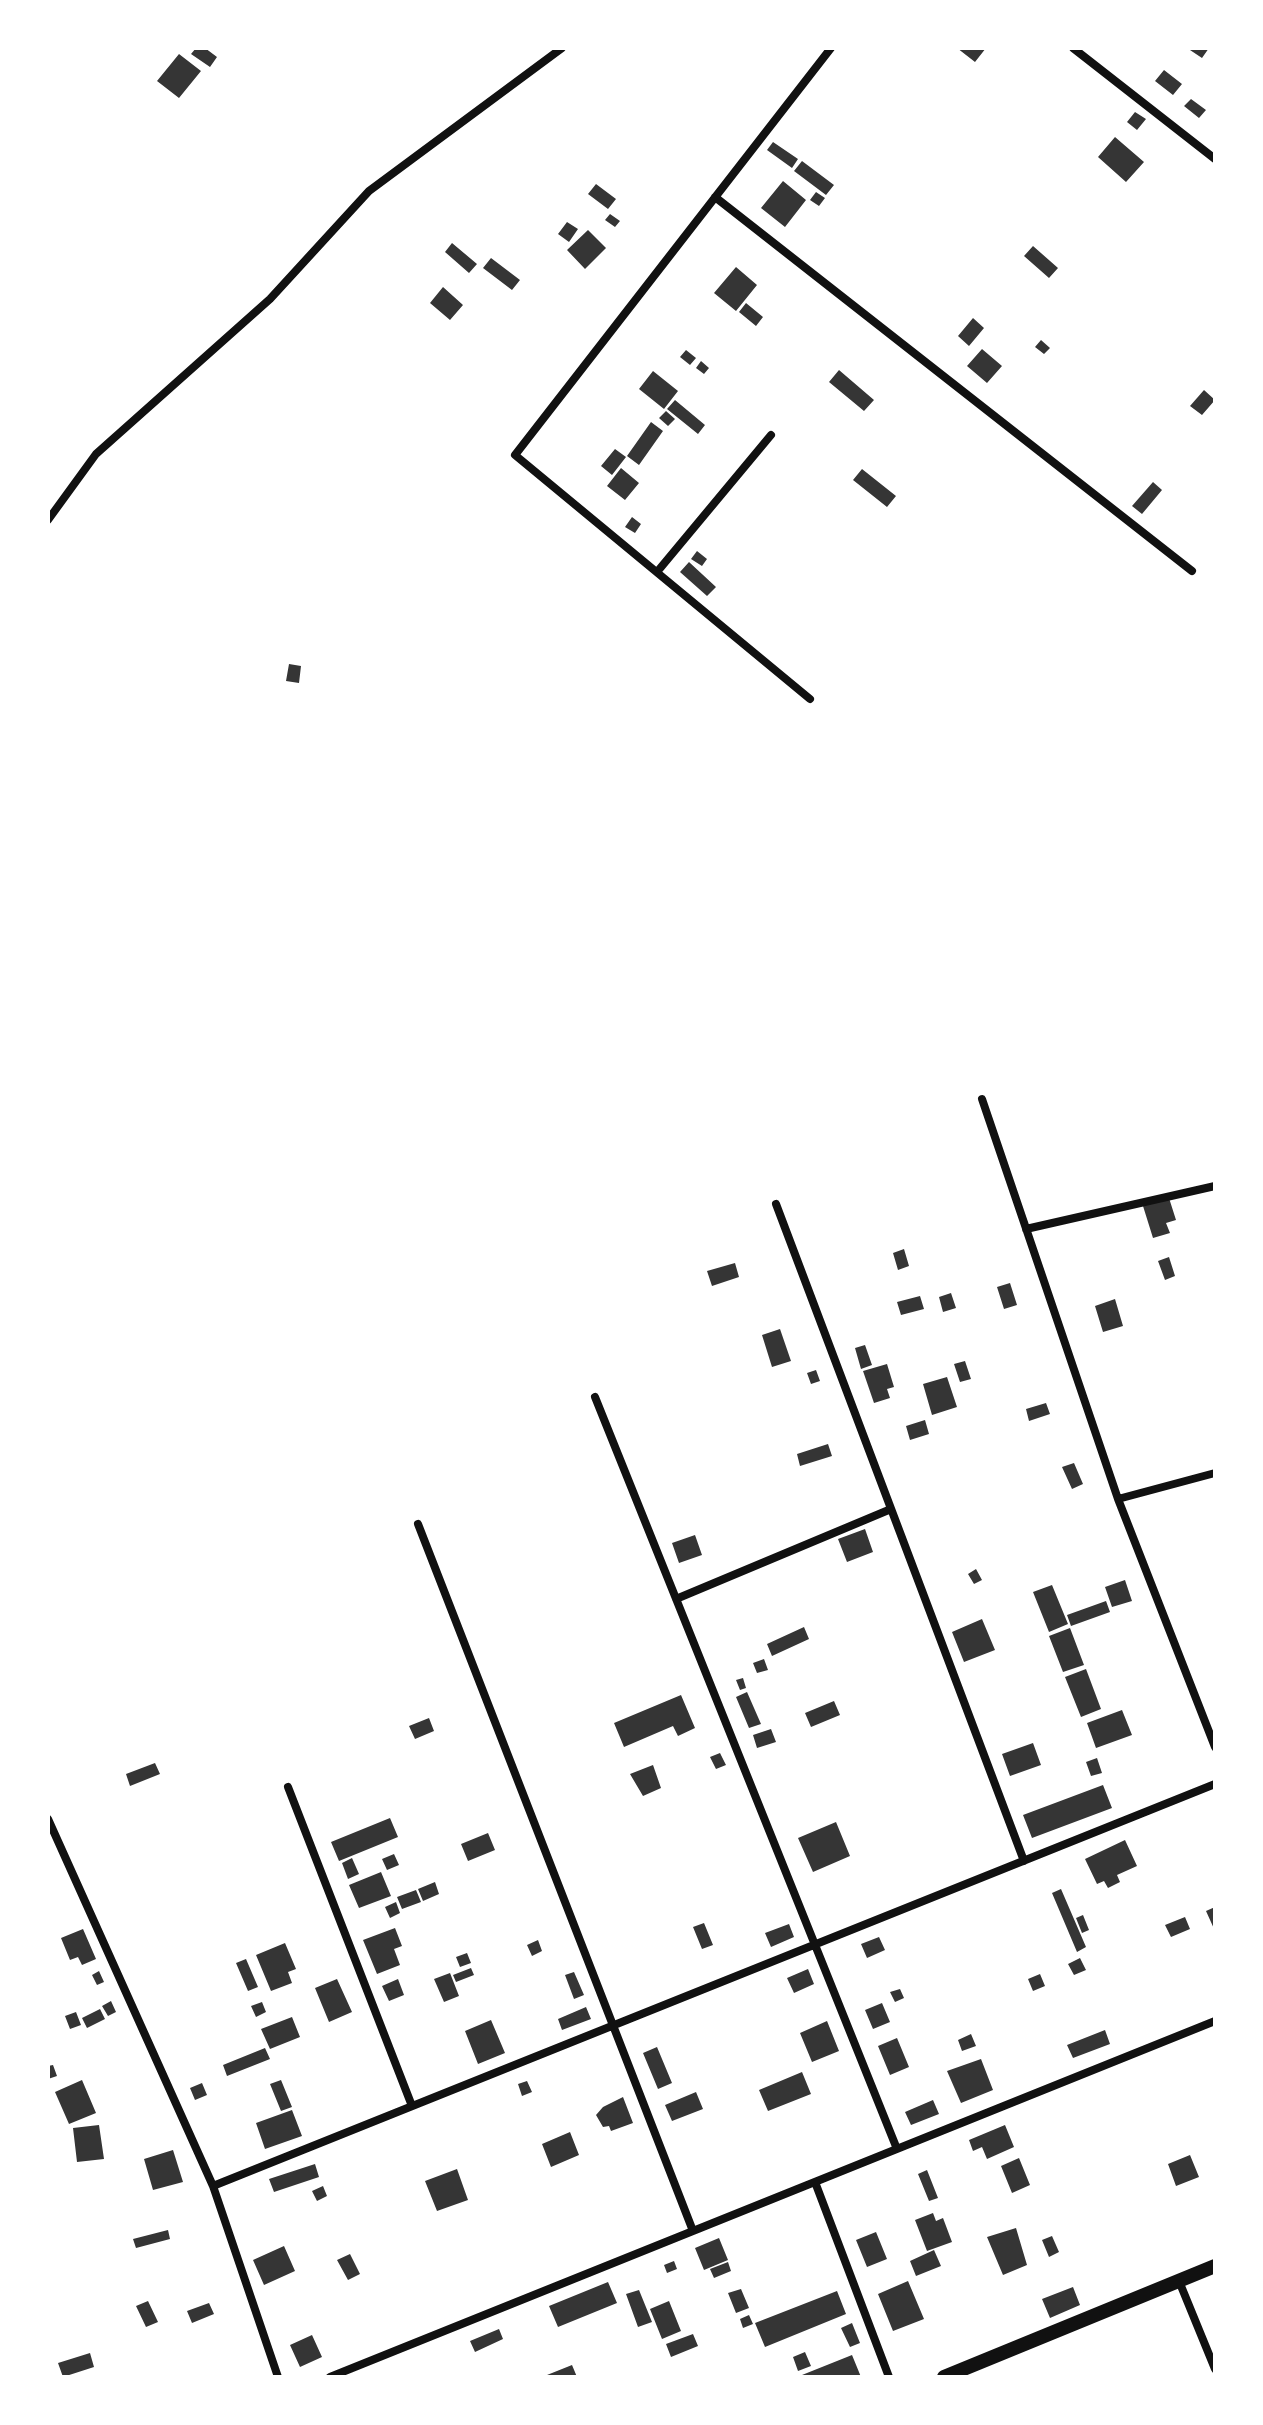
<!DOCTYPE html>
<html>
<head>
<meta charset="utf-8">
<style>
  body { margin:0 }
  #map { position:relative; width:1263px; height:2425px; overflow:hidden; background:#fff; font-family:Signika,sans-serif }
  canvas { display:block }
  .frame { position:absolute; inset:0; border:50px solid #fff; pointer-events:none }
</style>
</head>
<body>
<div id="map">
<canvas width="1263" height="2425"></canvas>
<div class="frame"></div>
</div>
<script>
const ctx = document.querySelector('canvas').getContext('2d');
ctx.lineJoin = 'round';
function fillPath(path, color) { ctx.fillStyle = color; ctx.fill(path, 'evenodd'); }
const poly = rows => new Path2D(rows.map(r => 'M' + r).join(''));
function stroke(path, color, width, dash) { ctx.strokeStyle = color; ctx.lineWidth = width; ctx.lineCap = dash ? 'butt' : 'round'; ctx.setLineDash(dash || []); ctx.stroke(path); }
fillPath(poly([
  [196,48,205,48,217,57,210,67,191,54],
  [957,48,986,48,975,62],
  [1187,48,1209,48,1202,58],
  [179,54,201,71,179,98,157,81],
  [1164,70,1182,84,1173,95,1155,81],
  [1191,99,1206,110,1199,118,1184,106],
  [1135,112,1146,119,1137,130,1127,122],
  [1115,137,1144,162,1126,182,1098,157],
  [773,142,798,159,792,168,767,150],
  [802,161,834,185,826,195,794,171],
  [783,181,806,200,785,227,761,208],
  [596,184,616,199,608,209,588,194],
  [816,192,825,198,819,206,810,200],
  [610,214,620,221,615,227,605,220],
  [567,222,578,229,569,242,558,234],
  [588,230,606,248,585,269,567,250],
  [452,243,477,264,469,273,445,252],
  [1033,246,1058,268,1049,278,1024,256],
  [491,258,520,280,512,290,483,268],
  [736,267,757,285,736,311,714,293],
  [443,287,463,305,450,320,430,303],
  [746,303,763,317,756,326,739,312],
  [973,318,984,328,969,346,958,336],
  [1041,340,1050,348,1044,354,1035,347],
  [982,349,1002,366,987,383,967,366],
  [686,350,696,358,690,365,680,357],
  [701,361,709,368,704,374,696,368],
  [839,370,874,400,864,411,829,382],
  [653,371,678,391,664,409,639,389],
  [1204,390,1215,400,1202,415,1190,406],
  [675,400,705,425,698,434,667,409],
  [666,411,675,419,668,426,659,418],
  [651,422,663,431,639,465,627,456],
  [615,449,626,457,612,475,601,466],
  [621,468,639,483,625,500,607,486],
  [862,469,896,496,887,507,853,480],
  [1153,482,1162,490,1142,514,1132,506],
  [632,517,641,524,635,533,625,527],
  [697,551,707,559,702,566,691,559],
  [689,562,716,587,707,596,680,572],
  [289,664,301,666,299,683,286,681],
  [1169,1198,1176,1220,1166,1223,1170,1233,1153,1238,1143,1206],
  [904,1249,909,1266,898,1270,893,1253],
  [1169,1257,1175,1276,1165,1280,1158,1261],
  [735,1263,739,1277,712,1286,707,1271],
  [1010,1283,1017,1305,1004,1309,997,1287],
  [951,1293,956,1308,943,1312,939,1297],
  [920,1296,924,1309,901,1315,897,1302],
  [1115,1299,1123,1326,1103,1332,1095,1306],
  [780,1329,791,1361,772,1367,762,1335],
  [865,1345,872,1365,861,1369,855,1348],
  [965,1361,971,1379,960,1382,954,1364],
  [887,1364,894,1387,887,1389,890,1398,874,1403,863,1371],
  [816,1370,820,1381,811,1384,807,1373],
  [947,1377,957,1407,932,1415,923,1384],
  [1046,1403,1050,1414,1029,1421,1026,1409],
  [925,1420,929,1434,910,1440,906,1426],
  [828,1444,832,1456,800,1466,797,1454],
  [1074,1463,1083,1484,1072,1489,1062,1467],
  [865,1529,873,1552,847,1562,838,1539],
  [695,1535,702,1555,679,1563,672,1543],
  [976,1569,982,1580,974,1584,968,1574],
  [1125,1580,1132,1601,1112,1607,1105,1587],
  [1052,1585,1068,1624,1049,1632,1033,1592],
  [1106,1601,1110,1612,1071,1626,1067,1615],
  [982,1619,995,1650,964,1662,952,1632],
  [804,1627,809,1639,772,1656,767,1644],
  [1070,1628,1084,1665,1063,1672,1049,1636],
  [764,1659,768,1670,757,1673,753,1663],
  [1086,1669,1101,1709,1081,1717,1065,1677],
  [743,1678,746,1688,740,1690,736,1680],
  [747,1692,761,1724,749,1728,736,1697],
  [681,1695,695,1728,678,1736,673,1726,624,1747,614,1723],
  [834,1701,840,1715,811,1727,805,1713],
  [1122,1710,1132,1735,1096,1748,1087,1723],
  [429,1718,434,1731,415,1739,409,1726],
  [771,1729,776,1742,757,1748,753,1735],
  [1033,1743,1041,1765,1010,1776,1002,1754],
  [720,1753,726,1765,716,1769,710,1757],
  [1097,1758,1102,1773,1091,1776,1086,1762],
  [155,1763,160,1774,130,1786,126,1774],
  [653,1765,661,1788,643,1796,630,1774],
  [1103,1785,1112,1808,1032,1838,1023,1815],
  [390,1818,398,1837,339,1861,331,1842],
  [836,1822,850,1856,813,1872,798,1838],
  [488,1833,495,1850,468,1861,461,1844],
  [1125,1840,1137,1866,1117,1875,1120,1882,1108,1888,1104,1881,1097,1884,1085,1859],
  [394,1854,399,1865,387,1870,382,1859],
  [352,1858,359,1874,348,1879,342,1863],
  [381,1872,391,1896,359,1908,349,1885],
  [435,1882,439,1894,423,1901,418,1889],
  [1061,1889,1086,1947,1077,1952,1052,1893],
  [416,1890,421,1902,402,1909,397,1897],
  [396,1902,400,1913,390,1918,385,1907],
  [1215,1907,1215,1931,1206,1911],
  [1083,1915,1089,1930,1082,1933,1076,1918],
  [1185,1917,1190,1929,1171,1937,1165,1925],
  [704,1923,713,1945,702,1949,693,1927],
  [789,1924,794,1937,771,1947,765,1933],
  [395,1928,402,1946,394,1949,400,1965,377,1974,363,1940],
  [83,1929,96,1959,82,1965,78,1957,70,1960,61,1938],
  [879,1937,885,1950,867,1958,861,1944],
  [538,1940,542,1951,532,1956,527,1945],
  [285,1943,296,1969,288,1972,292,1983,271,1991,256,1955],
  [467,1953,471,1963,460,1967,456,1957],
  [1080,1958,1086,1970,1074,1975,1068,1964],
  [246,1959,258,1987,248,1991,236,1963],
  [471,1968,474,1975,456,1982,453,1975],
  [808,1969,814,1984,794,1993,787,1978],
  [99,1971,104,1982,97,1985,92,1975],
  [574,1972,584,1995,574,1999,565,1975],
  [450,1973,459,1996,444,2002,434,1979],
  [1040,1974,1045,1986,1033,1991,1028,1979],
  [337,1979,352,2012,329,2022,315,1988],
  [398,1979,404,1995,389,2001,382,1986],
  [900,1989,904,1998,895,2002,890,1992],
  [111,2001,116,2012,108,2016,102,2006],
  [262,2002,266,2012,256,2017,251,2006],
  [882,2003,890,2022,873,2029,865,2010],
  [586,2007,591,2019,562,2030,558,2019],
  [100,2009,105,2019,87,2028,82,2018],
  [76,2012,81,2025,70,2029,65,2016],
  [292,2017,300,2037,270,2049,261,2029],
  [491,2020,505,2053,478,2064,465,2031],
  [827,2021,839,2051,812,2062,800,2033],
  [1105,2030,1110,2044,1073,2058,1067,2045],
  [971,2034,976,2046,962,2051,958,2040],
  [897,2038,909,2067,890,2075,878,2046],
  [657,2047,672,2083,658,2089,643,2053],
  [265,2048,270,2059,227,2076,223,2065],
  [981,2059,993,2090,961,2103,947,2071],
  [53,2065,57,2076,48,2079,48,2066],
  [802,2072,811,2094,768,2111,759,2090],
  [82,2080,96,2113,69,2124,55,2092],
  [281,2080,292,2107,281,2111,270,2084],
  [527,2081,532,2092,522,2096,518,2084],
  [202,2083,207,2095,195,2100,190,2088],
  [696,2092,703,2109,672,2121,665,2105],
  [623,2097,633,2123,611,2131,609,2126,603,2127,596,2115,603,2107],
  [933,2100,939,2114,911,2125,905,2112],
  [292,2110,302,2136,265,2149,256,2123],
  [99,2125,104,2159,77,2162,73,2128],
  [1005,2125,1014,2147,987,2159,982,2147,973,2151,969,2140],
  [570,2132,579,2155,551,2167,542,2144],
  [173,2150,183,2182,153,2190,144,2159],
  [1190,2155,1199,2177,1176,2186,1168,2164],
  [1019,2158,1030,2185,1012,2193,1001,2166],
  [315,2164,319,2177,274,2192,269,2179],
  [457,2169,468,2200,437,2211,425,2181],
  [927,2170,938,2198,929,2201,918,2174],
  [323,2186,327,2196,317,2201,312,2191],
  [933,2213,936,2221,943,2218,952,2242,927,2251,915,2220],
  [1016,2228,1027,2265,1003,2275,987,2237],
  [168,2230,170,2239,136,2248,133,2239],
  [876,2232,887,2259,867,2267,856,2240],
  [1052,2236,1059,2252,1049,2257,1042,2240],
  [719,2238,728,2260,704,2270,695,2248],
  [284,2246,295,2271,264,2285,253,2260],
  [934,2250,941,2266,916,2276,910,2261],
  [350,2254,360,2274,348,2280,337,2260],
  [674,2261,677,2269,667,2273,664,2265],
  [728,2262,731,2271,714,2278,710,2269],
  [908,2281,924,2319,893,2331,878,2294],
  [608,2282,617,2303,558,2327,549,2306],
  [1073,2287,1080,2305,1050,2318,1042,2299],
  [741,2289,749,2308,736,2313,728,2293],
  [639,2290,652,2322,638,2327,626,2294],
  [837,2291,846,2314,765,2347,755,2323],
  [148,2301,158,2322,146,2327,136,2306],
  [669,2301,681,2331,662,2339,650,2309],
  [209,2303,214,2314,192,2323,187,2311],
  [749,2315,753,2324,743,2328,740,2319],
  [852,2323,860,2343,850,2347,841,2328],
  [499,2329,503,2339,475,2352,470,2341],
  [693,2334,698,2346,671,2357,666,2344],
  [312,2335,322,2357,300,2367,290,2345],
  [805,2352,811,2366,798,2371,793,2357],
  [90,2353,94,2367,63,2377,58,2363],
  [852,2355,861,2377,797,2377],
  [572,2365,577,2377,542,2377]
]), '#353535');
stroke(poly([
  [1073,48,1215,159],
  [715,197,1192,571],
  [48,520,96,454,270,299,369,191,562,48],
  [657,572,771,435],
  [810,699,515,455,831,48],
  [982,1099,1118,1499,1215,1747],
  [776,1204,1024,1861],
  [1026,1229,1215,1186],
  [595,1397,897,2149],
  [1118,1499,1215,1473],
  [418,1524,693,2231],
  [676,1599,891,1509],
  [288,1787,412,2106],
  [48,1819,213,2186,278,2377],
  [815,2182,889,2377],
  [213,2186,1215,1784],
  [1179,2281,1215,2369],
  [330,2377,1215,2021]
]), '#111', 8);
stroke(poly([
  [944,2377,1215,2266]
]), '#111', 14);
</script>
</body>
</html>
